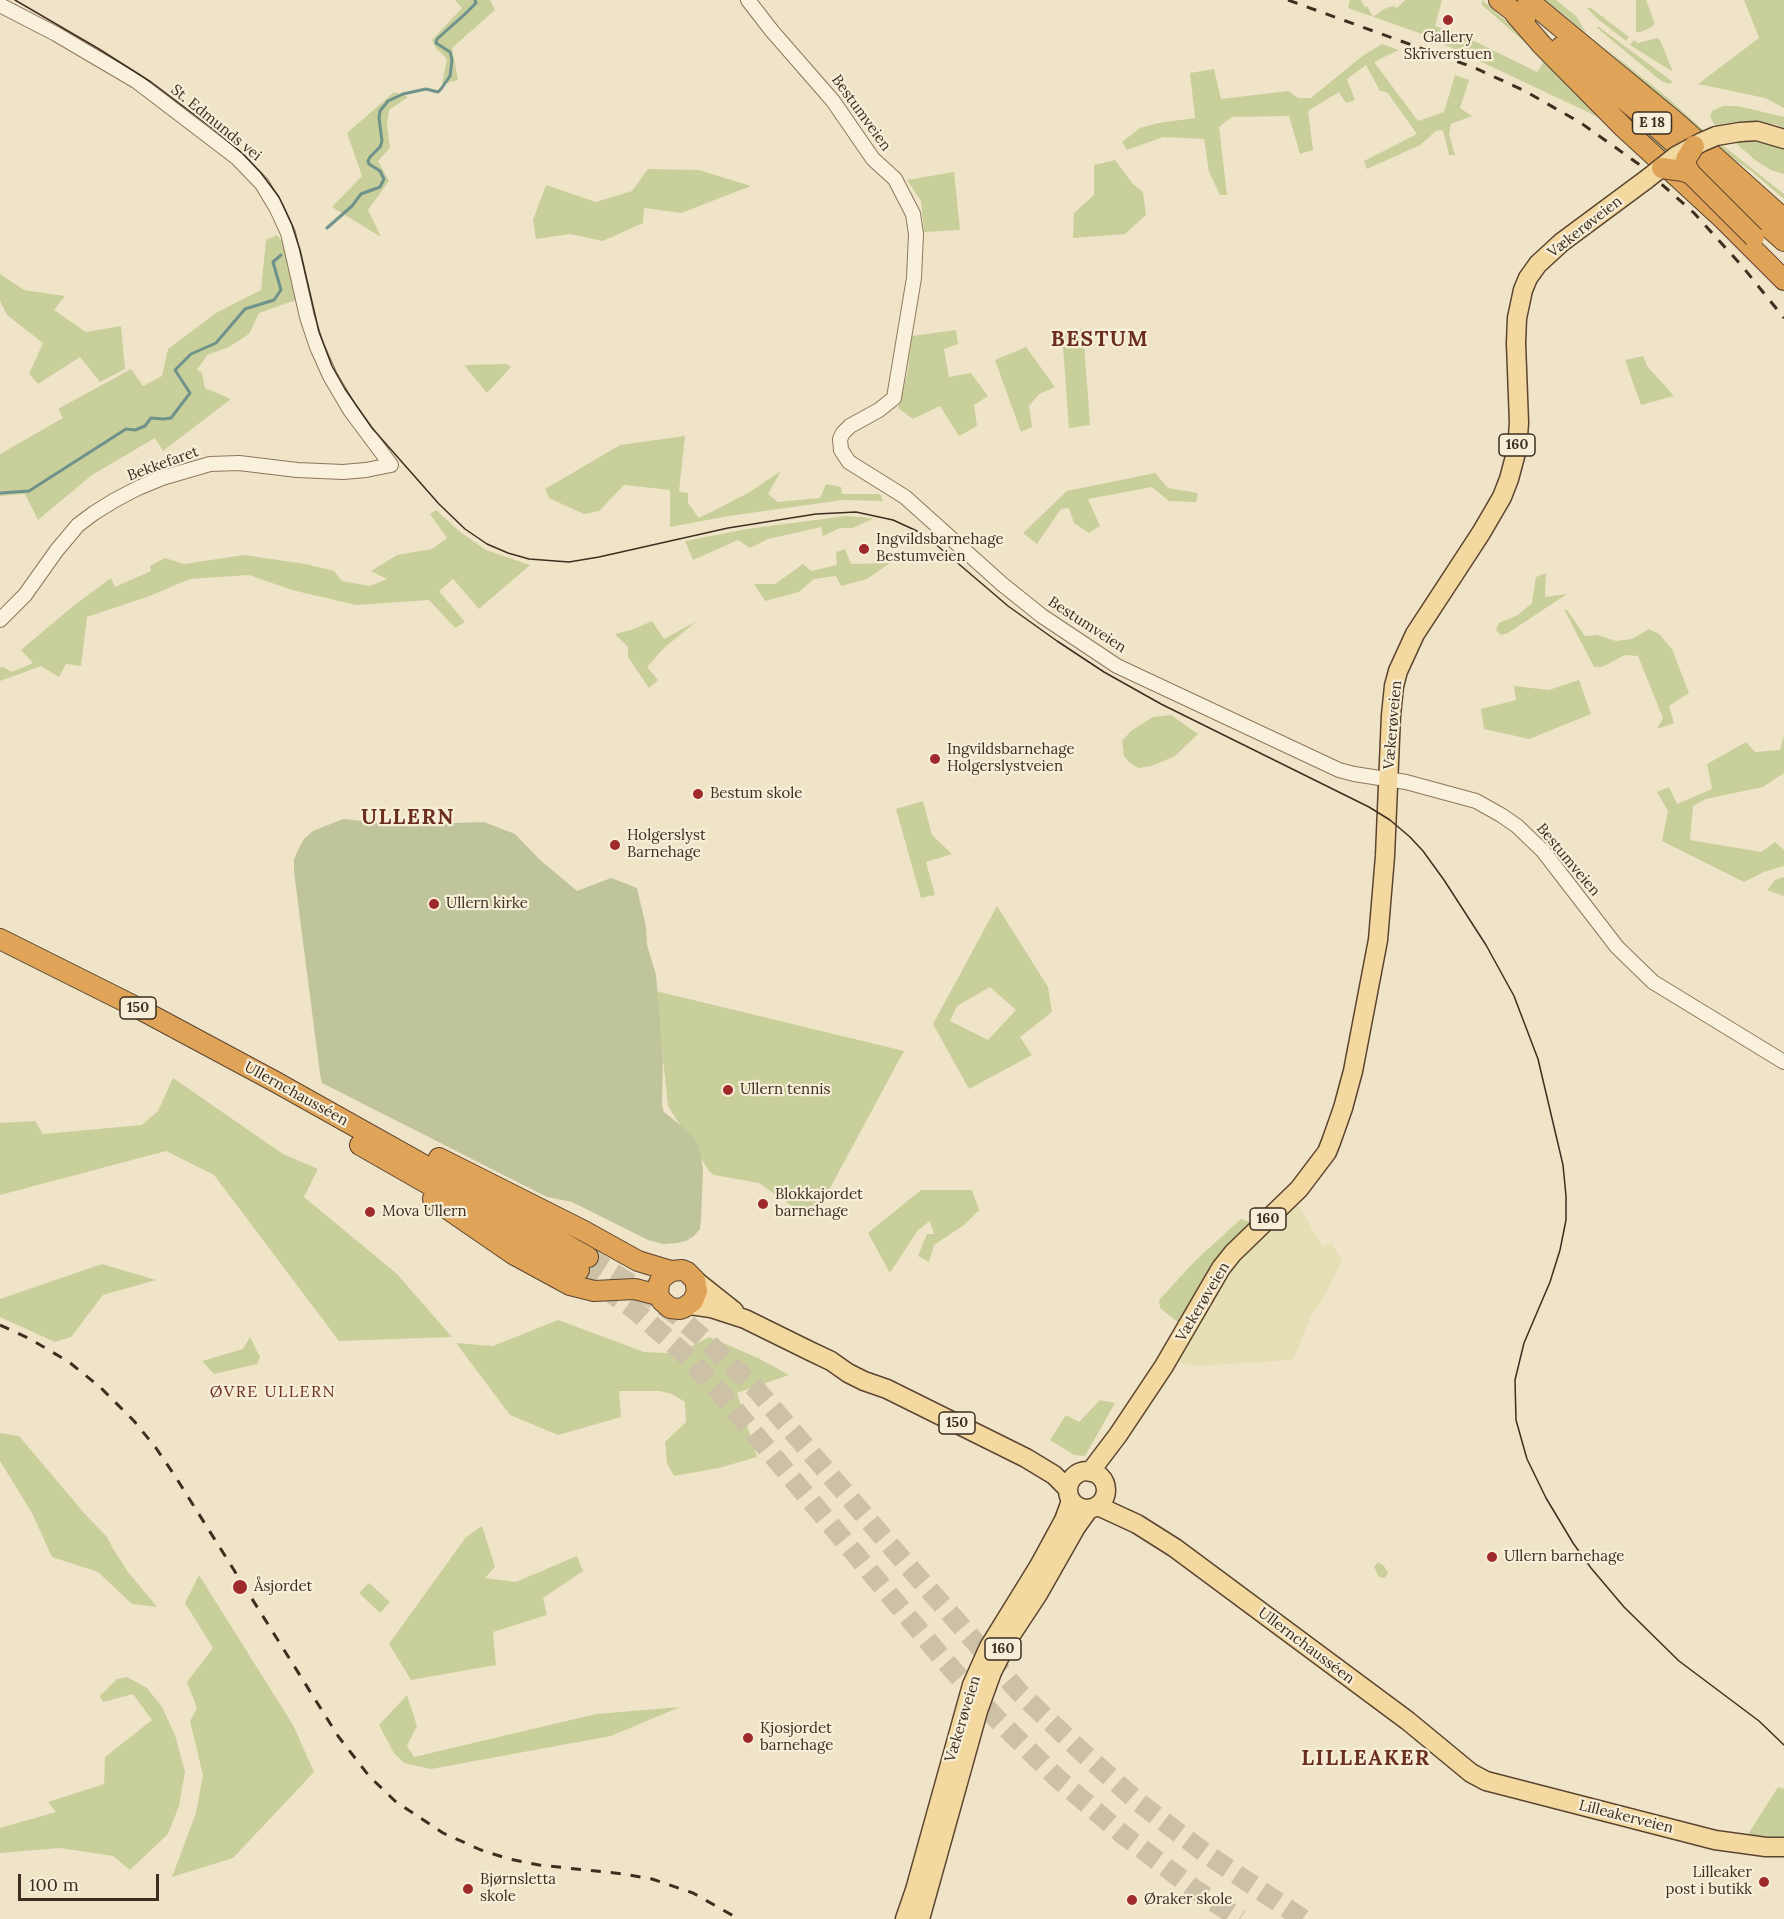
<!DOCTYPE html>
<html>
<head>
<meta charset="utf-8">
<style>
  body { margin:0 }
  #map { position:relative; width:1784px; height:1919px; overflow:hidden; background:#f0e4c8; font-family:Lora,serif }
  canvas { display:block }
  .scale { position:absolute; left:18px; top:1874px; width:141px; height:27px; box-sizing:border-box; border:3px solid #3d2e20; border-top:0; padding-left:8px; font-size:18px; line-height:21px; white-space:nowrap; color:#3d2e20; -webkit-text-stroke:4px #f7eed8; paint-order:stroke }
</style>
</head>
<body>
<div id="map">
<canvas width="1784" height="1919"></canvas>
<div class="scale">100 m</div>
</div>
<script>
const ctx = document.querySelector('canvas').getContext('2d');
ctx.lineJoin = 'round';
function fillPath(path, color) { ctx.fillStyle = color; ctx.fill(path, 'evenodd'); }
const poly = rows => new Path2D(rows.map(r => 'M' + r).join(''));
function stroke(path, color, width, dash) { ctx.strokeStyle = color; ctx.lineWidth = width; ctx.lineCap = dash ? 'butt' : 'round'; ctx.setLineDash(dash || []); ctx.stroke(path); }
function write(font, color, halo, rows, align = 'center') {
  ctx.font = font + ' Lora,serif'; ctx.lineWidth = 4.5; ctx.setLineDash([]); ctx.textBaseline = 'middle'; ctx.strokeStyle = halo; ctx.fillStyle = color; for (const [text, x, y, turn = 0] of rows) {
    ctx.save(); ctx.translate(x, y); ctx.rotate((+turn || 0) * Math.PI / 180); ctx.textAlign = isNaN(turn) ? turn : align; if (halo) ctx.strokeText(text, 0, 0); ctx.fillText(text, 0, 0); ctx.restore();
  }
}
fillPath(poly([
  [1297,1203,1323,1247,1331,1242,1342,1261,1321,1302,1311,1316,1293,1360,1196,1366,1181,1363,1176,1356,1237,1260]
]), '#e6deb5');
fillPath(poly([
  [455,0,490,0,495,10,452,48,458,80,442,84,447,59,436,48,432,40,462,8],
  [1350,0,1362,0,1361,1,1365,7,1367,6,1373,17,1384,9,1393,6,1397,8,1405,0,1442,0,1435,26,1462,35,1537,72,1545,60,1482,5,1482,0,1549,59,1611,123,1422,34,1348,8],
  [1545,0,1556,0,1576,16,1586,33],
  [1636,0,1646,0,1654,21,1655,23,1650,28,1640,32,1636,32],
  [1744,0,1784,0,1784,108,1765,98,1698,84,1759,38],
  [1587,8,1591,8,1629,37,1626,41,1599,20],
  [1596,27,1599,27,1673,82,1669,84,1661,81],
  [1657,38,1660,40,1673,72,1630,45,1634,40,1638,43],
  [1382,44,1399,50,1374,62,1418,121,1444,112,1455,75,1469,80,1460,108,1472,116,1451,124,1449,134,1455,155,1449,155,1443,130,1436,131,1420,145,1367,169,1364,161,1417,134,1387,92,1380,91,1366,65,1347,79,1355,100,1346,103,1339,92,1308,111,1313,150,1300,154,1289,116,1232,117,1219,127,1227,195,1220,195,1209,172,1204,139,1163,137,1127,150,1122,142,1140,128,1158,123,1195,118,1190,73,1214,69,1221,99,1288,91,1298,98,1311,98,1361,57],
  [1602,45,1669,99,1701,128,1784,194,1784,199,1751,171,1718,148],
  [1564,61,1624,111,1666,150,1659,156],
  [394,92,408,97,389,110,387,125,390,148,378,161,389,181,368,210,381,237,332,207,362,176,347,133],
  [1723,106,1738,106,1784,117,1784,128,1778,125,1744,121,1729,123,1752,140,1775,143,1784,150,1784,174,1771,170,1755,160,1714,124,1710,116,1712,111],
  [1115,160,1133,184,1143,192,1146,215,1125,234,1073,238,1074,213,1094,195,1094,165],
  [648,169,699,170,751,186,681,213,644,208,643,223,603,241,570,234,536,239,533,220,546,185,596,202,632,191],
  [954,172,960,230,924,232,921,201,907,180],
  [277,235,285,244,296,300,259,313,249,334,229,347,207,355,197,370,202,373,205,388,231,399,163,451,155,438,92,475,38,520,25,494,0,496,0,454,63,418,58,409,131,369,143,386,162,376,168,349,216,313,261,290,266,240],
  [0,274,24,290,65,296,54,310,86,332,121,326,125,369,100,382,80,357,38,384,29,374,43,343,7,315,0,301],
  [1083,329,1090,425,1069,428,1062,334],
  [956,330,958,344,944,349,949,377,971,373,988,396,974,405,977,426,959,436,940,406,913,419,898,408,907,375,912,336],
  [1026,347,1055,387,1039,394,1029,406,1032,427,1021,432,995,360],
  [1643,356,1647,366,1674,396,1641,405,1625,360],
  [507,364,511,367,487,393,464,365],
  [685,436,679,492,688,493,688,503,699,518,748,493,781,471,768,494,778,502,820,498,826,484,841,487,842,494,880,494,883,501,843,500,729,516,670,527,670,490,624,485,599,511,584,514,549,498,545,489,620,445],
  [1155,473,1168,488,1198,493,1196,502,1169,501,1152,487,1088,499,1100,526,1089,533,1074,523,1069,508,1061,509,1037,544,1023,533,1067,491],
  [436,510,459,531,486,550,530,565,479,609,453,579,439,591,465,622,455,628,429,600,356,605,292,590,249,575,190,579,147,597,87,617,81,666,66,664,59,677,41,666,0,681,0,668,3,667,12,672,33,663,21,650,72,607,111,578,115,587,151,571,150,566,165,558,184,564,244,555,306,564,334,571,342,581,370,586,387,579,371,571,397,555,432,549,447,538,430,514],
  [845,516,874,518,853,528,840,528,823,536,821,527,768,539,750,548,738,540,693,560,685,541,747,529],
  [845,549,851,564,890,563,867,579,841,586,836,576,814,579,799,592,765,601,754,584,775,584,803,564,811,571,837,565,836,552],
  [1546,573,1545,597,1567,594,1508,633,1501,635,1496,630,1499,623,1518,615,1532,603,1536,577],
  [1564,609,1567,610,1585,636,1597,635,1616,641,1632,639,1649,629,1659,634,1672,649,1689,693,1669,706,1674,723,1657,729,1663,718,1638,656,1625,655,1602,667,1594,667],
  [652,621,664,639,697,621,664,648,647,667,658,680,649,688,628,657,628,647,615,634,634,629],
  [1579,680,1591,714,1529,739,1484,729,1481,709,1516,700,1514,686,1549,690],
  [1171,715,1198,734,1175,756,1152,766,1139,768,1130,763,1124,756,1122,741,1131,731,1153,717],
  [1784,736,1784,773,1763,787,1706,799,1693,806,1690,840,1761,852,1775,842,1784,850,1784,866,1764,872,1744,882,1662,841,1668,811,1657,792,1669,787,1677,804,1712,789,1707,764,1746,742,1755,752,1780,750],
  [923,801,932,835,952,854,926,862,935,895,921,898,896,809],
  [1784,877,1784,896,1767,890,1775,880],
  [997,906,1048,987,1052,1012,1020,1037,1032,1055,969,1089,933,1024],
  [990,987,1016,1010,988,1040,950,1021,957,1006],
  [656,991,904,1051,822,1203,809,1218,759,1183,714,1175,709,1171,668,1106],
  [173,1078,283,1154,318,1169,304,1197,397,1274,452,1337,339,1341,214,1175,166,1151,0,1195,0,1123,35,1121,43,1134,142,1125,158,1111],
  [921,1190,972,1190,979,1210,964,1225,934,1245,929,1262,918,1256,927,1234,934,1234,930,1221,918,1230,890,1273,868,1233],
  [1241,1219,1255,1224,1179,1323,1160,1308,1159,1300,1196,1260],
  [102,1264,156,1280,103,1295,71,1337,55,1342,0,1317,0,1299],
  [558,1320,644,1352,668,1353,690,1347,709,1337,758,1358,789,1375,737,1393,757,1457,719,1468,674,1476,667,1463,665,1442,686,1422,685,1402,672,1394,660,1391,619,1391,621,1417,558,1435,510,1415,456,1343,493,1346],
  [250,1337,260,1357,257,1364,214,1374,202,1361,243,1349],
  [1100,1400,1115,1403,1085,1456,1074,1455,1050,1440,1066,1415,1079,1422],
  [0,1433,19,1436,85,1514,107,1537,112,1547,128,1572,157,1607,132,1604,98,1572,52,1557,32,1513,0,1461],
  [482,1526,495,1567,485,1578,516,1582,577,1556,583,1571,543,1598,547,1615,493,1632,496,1665,411,1680,389,1644,466,1537],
  [1378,1562,1384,1566,1388,1573,1385,1578,1379,1577,1374,1567],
  [199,1575,293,1725,314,1772,233,1858,172,1877,196,1813,203,1775,190,1721,197,1708,187,1682,213,1648,185,1603],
  [369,1583,390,1602,380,1613,359,1593],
  [127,1677,147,1688,162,1707,175,1735,185,1772,179,1806,168,1834,130,1870,113,1856,60,1848,0,1853,0,1828,56,1812,48,1802,104,1784,105,1757,152,1720,133,1694,103,1702,100,1696,117,1679],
  [407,1695,417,1726,407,1746,414,1757,596,1714,680,1707,611,1736,431,1769,404,1763,394,1753,379,1725],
  [1778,1787,1784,1789,1784,1838,1767,1840,1747,1836]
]), '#c9cf9b');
fillPath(poly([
  [343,819,399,825,484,822,515,834,539,859,577,891,611,878,637,888,646,927,647,945,656,975,663,1061,662,1105,664,1112,690,1133,698,1144,701,1156,703,1169,701,1220,700,1229,694,1236,686,1241,677,1243,663,1244,648,1240,572,1202,547,1197,322,1083,320,1074,294,872,294,860,297,852,304,839,313,831]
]), '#bfc49a');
stroke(poly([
  [327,228,352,206,361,194,380,187,384,179,380,171,369,164,368,161,370,157,380,147,382,141,379,118,380,111,388,101,403,94,426,89,438,92,441,89,450,76,452,60,450,52,436,43,437,39,464,15,476,3,475,0],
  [0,493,29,491,126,429,135,430,145,426,151,418,163,419,171,418,190,393,175,370,191,354,216,343,245,309,274,300,281,290,273,262,281,255]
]), '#6f938a', 3);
stroke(poly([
  [588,1257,647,1294,679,1317,705,1340,756,1389,901,1558,1020,1693,1080,1750,1137,1801,1205,1853,1303,1919],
  [579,1270,635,1310,689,1358,733,1408,943,1659,995,1717,1056,1777,1121,1833,1193,1888,1240,1919]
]), '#ccc0a6', 20, [20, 10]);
const minor = poly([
  [748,0,772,31,833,101,873,159,895,179,913,214,916,234,914,278,894,398,879,410,850,426,843,433,840,439,841,450,849,462,905,497,1002,584,1042,616,1117,666,1339,770,1354,774,1406,782,1476,801,1501,815,1517,826,1543,851,1617,947,1653,982,1784,1062],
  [0,5,56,34,136,81,237,158,262,184,277,209,288,233,307,317,317,347,330,376,350,410,391,465,366,470,343,472,297,470,239,463,210,464,162,478,138,488,115,500,94,513,78,525,57,550,25,595,0,620]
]);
const major = poly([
  [1740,132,1757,131,1784,139],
  [695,1280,734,1311],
  [690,1305,711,1308,745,1319,810,1351,831,1361,848,1373,864,1381,887,1389,1026,1458,1054,1475,1068,1489],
  '1068 1490a19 19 0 1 1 38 0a19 19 0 1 1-38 0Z',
  [1090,1472,1118,1435,1164,1366,1221,1268,1233,1253,1299,1189,1327,1152,1331,1142,1343,1108,1353,1071,1378,940,1385,856,1391,715,1394,686,1398,671,1415,634,1481,533,1502,497,1509,479,1517,449,1519,423,1516,343,1517,318,1523,290,1528,278,1538,264,1562,242,1647,179],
  [1098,1506,1137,1524,1175,1548,1408,1721,1471,1773,1486,1781,1715,1840,1766,1847,1784,1847],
  [905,1919,915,1890,972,1685,989,1647,1039,1566,1064,1520,1071,1501],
  [920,1919,978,1711,992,1672,1011,1635,1038,1594,1076,1527,1089,1509]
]);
const highway = poly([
  [1499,0,1525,20],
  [1528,0,1678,124,1784,219],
  [1515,14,1542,45,1624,128,1723,219,1784,280],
  [1561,47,1645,117,1784,241],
  [0,939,136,1007,274,1081,588,1257],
  [360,1145,579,1270],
  [439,1158,584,1231,638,1261,671,1271,682,1270,687,1272,695,1280,697,1291,693,1301,685,1307,680,1309,670,1308,662,1301,658,1295,659,1283,662,1278,671,1271],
  [433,1199,513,1254,570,1285,594,1291,635,1289,658,1295]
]);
stroke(minor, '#8d765c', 16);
stroke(major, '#5b4430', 21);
stroke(highway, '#5b4430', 22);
stroke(minor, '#faf1dc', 14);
stroke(major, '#f3d9a0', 18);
stroke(highway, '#e0a458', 20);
stroke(poly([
  [15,0,99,49,151,82,212,128,243,154,261,173,279,197,292,225,300,250,319,332,332,366,345,389,372,428,439,504,465,529,487,544,508,553,529,559,569,562,599,557,728,528,816,514,856,512,893,520,917,531,933,542,1008,606,1057,641,1104,672,1161,704,1369,807,1390,820,1410,837,1423,851,1444,880,1486,945,1514,996,1538,1059,1563,1165,1566,1196,1566,1220,1560,1250,1550,1282,1524,1343,1515,1380,1516,1420,1527,1459,1546,1498,1573,1543,1591,1568,1624,1607,1679,1661,1759,1721,1784,1745]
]), '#3d2e20', 1.5);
stroke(poly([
  [1288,0,1475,68,1525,91,1581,123,1640,165,1694,213,1742,266,1784,318],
  [0,1325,30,1339,69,1362,100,1387,134,1421,156,1448,175,1476,338,1736,369,1776,395,1801,443,1833,481,1850,509,1859,539,1865,624,1874,652,1879,693,1893,739,1919]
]), '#3d2e20', 3, [10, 10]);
const majorBridge = poly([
  [1647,179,1676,156,1702,142,1716,136,1740,132]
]);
const highwayBridge = poly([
  [1662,168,1683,171,1691,174,1754,237],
  [1691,174,1686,166,1686,159,1694,146]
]);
stroke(majorBridge, '#5b4430', 21, []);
stroke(highwayBridge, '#5b4430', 22, []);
stroke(majorBridge, '#f3d9a0', 18);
stroke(highwayBridge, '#e0a458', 20);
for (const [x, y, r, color] of [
  [1448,20,6,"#9e2a2b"],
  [864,549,6,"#9e2a2b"],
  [935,759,6,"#9e2a2b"],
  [698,794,6,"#9e2a2b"],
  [615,845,6,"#9e2a2b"],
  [434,904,6,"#9e2a2b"],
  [728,1090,6,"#9e2a2b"],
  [763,1204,6,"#9e2a2b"],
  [370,1212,6,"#9e2a2b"],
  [1492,1557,6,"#9e2a2b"],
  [240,1587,8,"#9e2a2b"],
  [748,1738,6,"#9e2a2b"],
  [1764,1882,6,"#9e2a2b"],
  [468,1889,6,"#9e2a2b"],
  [1132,1900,6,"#9e2a2b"]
]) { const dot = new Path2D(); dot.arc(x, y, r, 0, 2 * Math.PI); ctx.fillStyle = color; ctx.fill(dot); stroke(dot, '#f7eed8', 2); }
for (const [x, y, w] of [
  [1652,123,39],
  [1517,445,36],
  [138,1008,36],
  [1268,1219,36],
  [957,1423,36],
  [1003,1649,36]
]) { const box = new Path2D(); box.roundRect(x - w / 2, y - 11, w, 22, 4.5); ctx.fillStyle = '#f7eed8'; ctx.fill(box); stroke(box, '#3d2e20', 1.5); }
write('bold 14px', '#3d2e20', null, [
  ["E 18",1652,123],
  ["160",1517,445],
  ["150",138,1008],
  ["160",1268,1219],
  ["150",957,1423],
  ["160",1003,1649]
]);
write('15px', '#3d2e20', '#f7eed8', [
  ["Gallery",1448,38,"center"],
  ["Skriverstuen",1448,55,"center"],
  ["Ingvildsbarnehage",876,540],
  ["Bestumveien",876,557],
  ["Ingvildsbarnehage",947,750],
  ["Holgerslystveien",947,767],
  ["Bestum skole",710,794],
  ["Holgerslyst",627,836],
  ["Barnehage",627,853],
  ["Ullern kirke",446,904],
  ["Ullern tennis",740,1090],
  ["Blokkajordet",775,1195],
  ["barnehage",775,1212],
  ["Mova Ullern",382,1212],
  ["Ullern barnehage",1504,1557],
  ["Åsjordet",254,1587],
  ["Kjosjordet",760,1729],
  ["barnehage",760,1746],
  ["Lilleaker",1752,1873,"right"],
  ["post i butikk",1752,1890,"right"],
  ["Bjørnsletta",480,1880],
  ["skole",480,1897],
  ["Øraker skole",1144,1900]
], 'left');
write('15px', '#3d2e20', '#f7eed8', [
  ["Bestumveien",861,113,54],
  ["St. Edmunds vei",216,123,39],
  ["Vækerøveien",1585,227,-38],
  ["Bekkefaret",163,464,-20],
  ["Bestumveien",1087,625,33],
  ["Vækerøveien",1393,725,-85],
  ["Bestumveien",1568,860,50],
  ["Ullernchausséen",296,1094,29],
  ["Vækerøveien",1203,1302,-59],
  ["Ullernchausséen",1306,1646,37],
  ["Vækerøveien",963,1719,-73],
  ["Lilleakerveien",1626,1817,14]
]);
ctx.letterSpacing = '1.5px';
write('16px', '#6b2e1e', '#f7eed8', [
  ["ØVRE ULLERN",273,1392]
]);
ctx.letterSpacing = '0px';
ctx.letterSpacing = '1.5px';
write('bold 21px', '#6b2e1e', '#f7eed8', [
  ["BESTUM",1100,340],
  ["ULLERN",408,818],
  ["LILLEAKER",1366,1759]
]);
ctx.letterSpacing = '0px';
</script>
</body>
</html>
